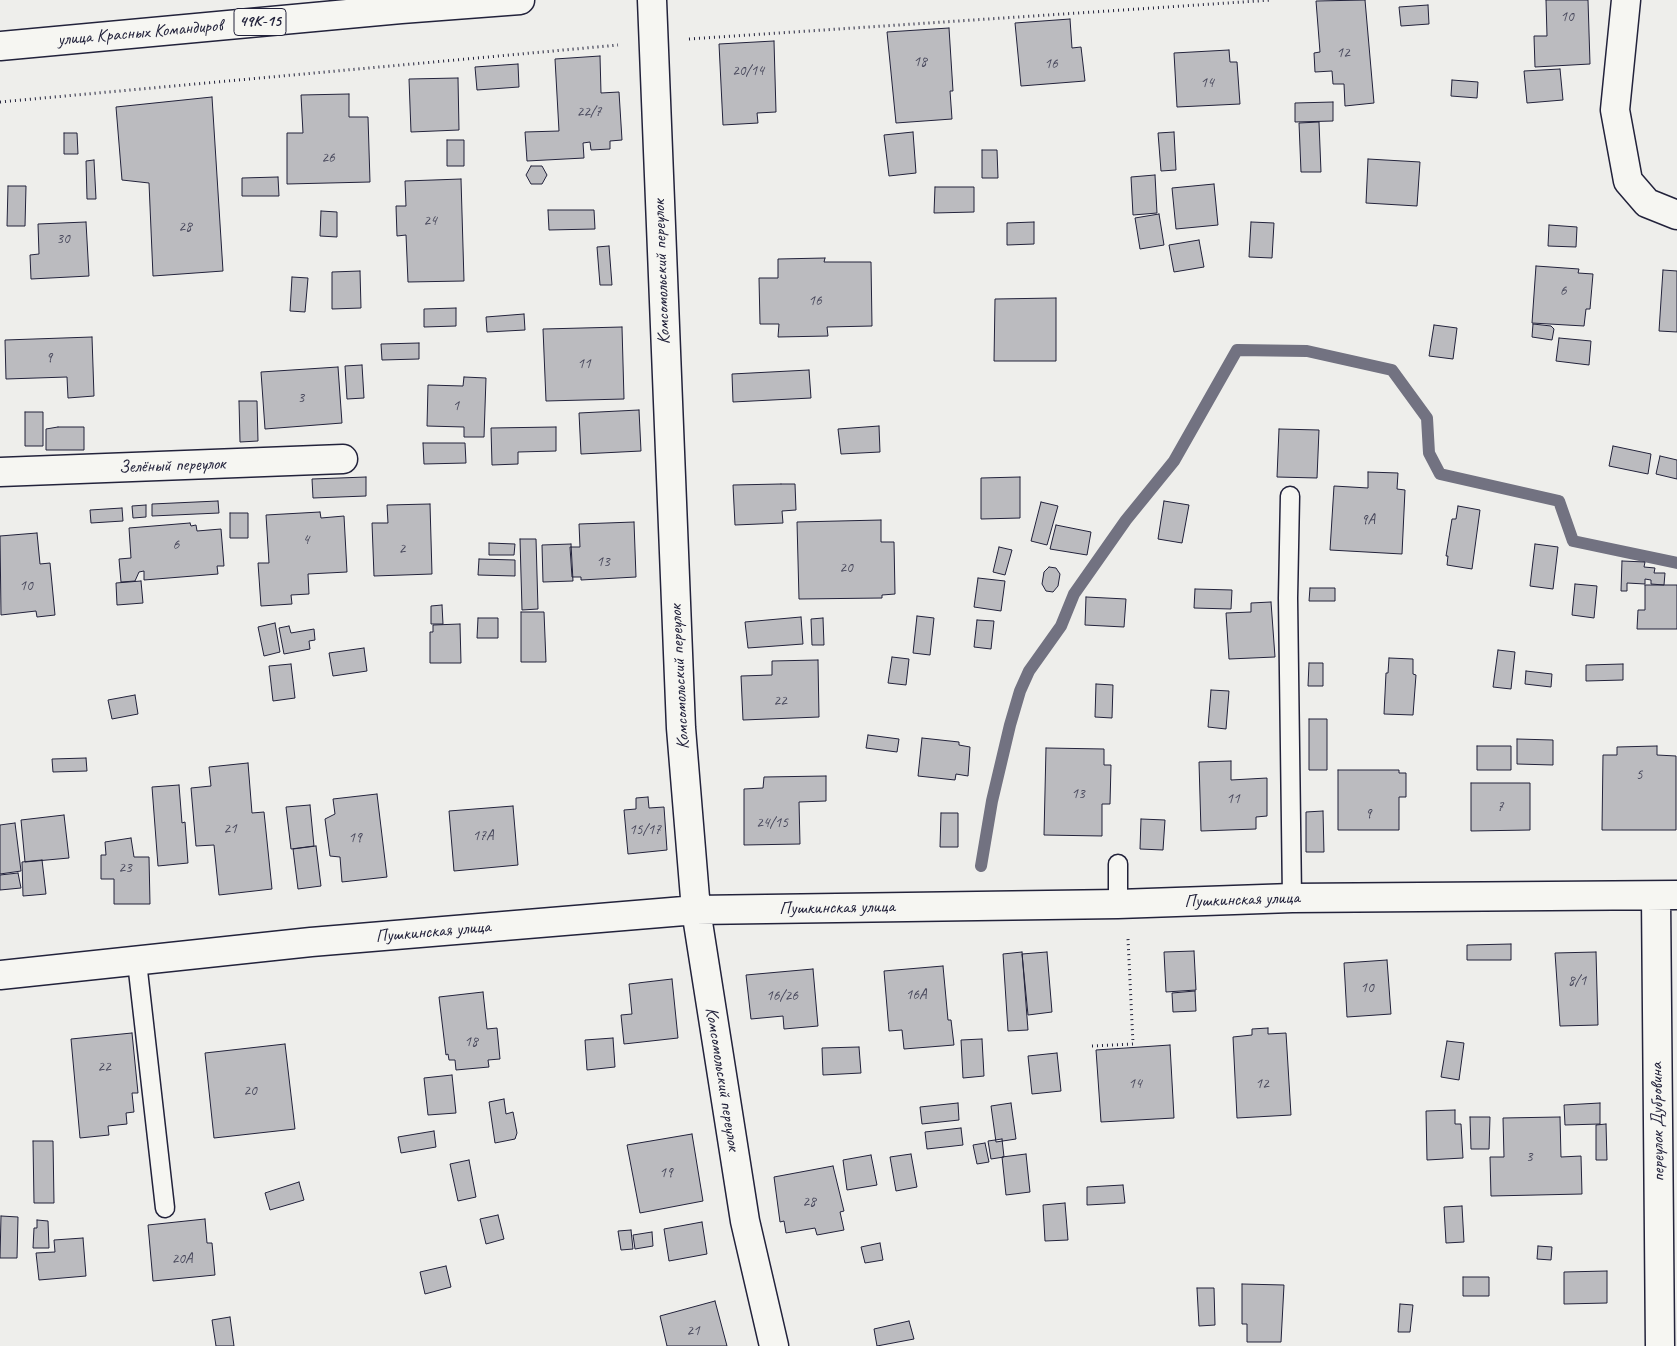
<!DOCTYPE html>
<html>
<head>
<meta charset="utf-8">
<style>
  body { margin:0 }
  canvas { display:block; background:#eeeeeb }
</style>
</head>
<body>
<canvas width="1677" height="1346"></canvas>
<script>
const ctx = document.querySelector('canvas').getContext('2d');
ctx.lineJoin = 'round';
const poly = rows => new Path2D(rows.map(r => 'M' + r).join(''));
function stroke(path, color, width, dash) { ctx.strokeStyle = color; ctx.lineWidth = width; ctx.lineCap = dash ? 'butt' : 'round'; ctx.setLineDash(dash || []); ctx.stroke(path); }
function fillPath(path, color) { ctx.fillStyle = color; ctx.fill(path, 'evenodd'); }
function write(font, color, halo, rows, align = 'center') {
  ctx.font = font + ' Caveat,sans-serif'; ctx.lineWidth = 4.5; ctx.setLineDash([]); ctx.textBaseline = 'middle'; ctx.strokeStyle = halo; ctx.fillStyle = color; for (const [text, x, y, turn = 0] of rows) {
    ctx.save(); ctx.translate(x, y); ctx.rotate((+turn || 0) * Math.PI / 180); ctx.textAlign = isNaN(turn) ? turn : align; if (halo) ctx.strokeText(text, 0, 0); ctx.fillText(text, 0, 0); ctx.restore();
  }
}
stroke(poly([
  [981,866,992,801,1010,725,1020,691,1029,671,1061,626,1074,594,1126,520,1174,461,1237,350,1307,351,1392,370,1427,418,1429,453,1440,474,1559,501,1573,541,1677,563]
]), '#727281', 12);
const building = poly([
  [1365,0,1374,103,1345,106,1344,84,1333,84,1332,71,1315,72,1314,53,1320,52,1316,1,1365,0],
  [1546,0,1588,0,1590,64,1535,67,1534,36,1547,36,1546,0],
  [1428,5,1429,24,1401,26,1399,7,1428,5],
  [1070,19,1072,48,1081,47,1085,81,1021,86,1015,23,1070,19],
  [949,28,953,91,950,91,952,119,896,123,887,32,949,28],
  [774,41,776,112,757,113,758,123,723,125,719,44,774,41],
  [1229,50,1230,62,1237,62,1240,104,1177,107,1174,53,1229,50],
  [600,56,601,93,619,92,622,140,610,141,610,149,591,150,590,142,583,143,584,158,527,161,525,132,559,131,555,59,600,56],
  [518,64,519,87,477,90,475,67,518,64],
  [1560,69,1563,100,1527,103,1524,71,1560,69],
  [458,78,459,130,411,132,409,79,458,78],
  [1452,80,1478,82,1477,98,1451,96,1452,80],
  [349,94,349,117,368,117,370,182,287,184,287,133,303,133,301,95,349,94],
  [212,97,223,271,153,276,149,183,122,180,116,107,212,97],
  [1333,102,1333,121,1295,122,1295,103,1333,102],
  [1319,122,1321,172,1301,172,1299,123,1319,122],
  [913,132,916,173,889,176,884,135,913,132],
  [1174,132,1176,170,1161,171,1158,133,1174,132],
  [64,133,77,133,78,154,64,154,64,133],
  [447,140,464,140,464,166,447,166,447,140],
  [982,150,997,150,998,178,982,178,982,150],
  [1368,159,1420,162,1417,206,1366,203,1368,159],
  [94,160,96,199,87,199,86,161,94,160],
  [531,166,542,166,547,175,542,184,531,184,526,175,531,166],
  [1155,175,1157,213,1133,215,1131,177,1155,175],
  [278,177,279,196,242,196,242,178,278,177],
  [461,179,464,281,408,282,406,235,397,236,396,206,406,206,405,181,461,179],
  [1214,184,1218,225,1176,229,1172,188,1214,184],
  [8,186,26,186,25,226,7,226,8,186],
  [935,187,974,187,974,212,934,213,935,187],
  [548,210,594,210,595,229,549,230,548,210],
  [321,211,337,212,337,237,320,236,321,211],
  [1159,214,1164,245,1140,249,1135,218,1159,214],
  [86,222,89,276,31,279,30,255,39,254,38,224,86,222],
  [1034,222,1034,244,1007,245,1007,223,1034,222],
  [1251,222,1274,223,1272,258,1249,257,1251,222],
  [1549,225,1577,227,1576,247,1548,246,1549,225],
  [1199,240,1204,267,1174,272,1169,245,1199,240],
  [609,246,612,285,600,285,597,247,609,246],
  [825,258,824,262,871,262,872,326,827,327,828,336,778,337,779,324,760,324,759,278,778,278,778,259,825,258],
  [1536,266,1579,269,1578,273,1593,274,1590,309,1586,309,1584,326,1532,323,1536,266],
  [1663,270,1677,271,1677,332,1659,331,1663,270],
  [360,271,361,308,332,309,332,272,360,271],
  [292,277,308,278,305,312,290,311,292,277],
  [1056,298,1056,361,994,361,995,299,1056,298],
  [456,308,456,326,424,327,424,309,456,308],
  [524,314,525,330,487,332,486,317,524,314],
  [1533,324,1551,326,1554,329,1552,340,1532,337,1533,324],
  [1434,325,1457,328,1453,359,1429,356,1434,325],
  [622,327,624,399,546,401,543,329,622,327],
  [92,337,94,396,68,398,67,377,6,379,5,340,92,337],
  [1559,338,1591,341,1589,365,1556,361,1559,338],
  [419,343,419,359,382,360,381,344,419,343],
  [362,365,364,398,347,399,345,366,362,365],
  [338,367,342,423,265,429,261,372,338,367],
  [809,370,811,398,733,402,732,374,809,370],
  [464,377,486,378,484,437,464,437,464,427,427,426,428,385,463,386,464,377],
  [239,401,257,401,258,441,240,442,239,401],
  [639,410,641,451,581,454,579,413,639,410],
  [25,412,43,412,43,446,25,446,25,412],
  [879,426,880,452,841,454,838,429,879,426],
  [58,427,84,427,84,450,46,450,46,429,58,427],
  [556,427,556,451,518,452,518,464,492,465,491,428,556,427],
  [1279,429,1319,430,1317,478,1277,477,1279,429],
  [423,443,465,443,466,463,424,464,423,443],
  [1613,446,1651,454,1648,474,1609,466,1613,446],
  [1660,456,1677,460,1677,479,1656,474,1660,456],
  [1368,472,1398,473,1397,489,1405,490,1402,554,1330,550,1334,486,1368,488,1368,472],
  [366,477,366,496,313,498,312,479,366,477],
  [1020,477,1020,518,981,519,981,478,1020,477],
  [781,484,795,484,796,510,782,511,783,523,735,525,733,485,781,484],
  [218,501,219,513,152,516,152,504,218,501],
  [1164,501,1189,505,1182,543,1158,539,1164,501],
  [1041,502,1058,506,1047,545,1031,541,1041,502],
  [430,504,432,574,374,576,372,523,388,523,387,505,430,504],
  [146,505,146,517,133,518,132,506,146,505],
  [1458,506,1480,510,1472,569,1447,565,1448,556,1446,556,1452,519,1456,519,1458,506],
  [122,508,123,521,91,523,90,510,122,508],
  [320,512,321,518,344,516,347,572,308,574,309,594,291,595,292,604,261,606,258,563,269,563,266,515,320,512],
  [230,513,248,513,248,538,230,538,230,513],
  [881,520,881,542,894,542,895,594,882,595,882,598,799,599,797,522,881,520],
  [634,522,636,577,581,580,581,577,572,577,570,547,580,547,579,524,634,522],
  [190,523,191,526,196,525,197,531,221,529,224,566,217,566,218,574,144,580,144,571,139,572,135,581,121,582,119,559,131,558,129,528,190,523],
  [1056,525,1091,532,1087,555,1050,549,1056,525],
  [37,533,40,564,50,563,55,615,37,617,36,611,1,615,0,536,37,533],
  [520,539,536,539,538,609,522,610,520,539],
  [489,543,515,544,514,555,489,555,489,543],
  [571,544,573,581,543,582,542,545,571,544],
  [1535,544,1558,547,1553,589,1530,586,1535,544],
  [999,547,1012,550,1005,575,993,572,999,547],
  [479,559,515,560,515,576,478,575,479,559],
  [1622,561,1645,562,1644,567,1655,568,1654,573,1665,573,1664,585,1651,584,1651,580,1645,579,1645,584,1627,583,1627,591,1621,591,1622,561],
  [1049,567,1056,568,1060,574,1058,586,1053,592,1046,591,1042,584,1044,572,1049,567],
  [978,578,1005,581,1001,611,974,607,978,578],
  [141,581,143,603,117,605,116,583,141,581],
  [1575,584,1597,586,1594,618,1572,615,1575,584],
  [1645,585,1677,585,1677,629,1637,629,1638,610,1645,610,1645,585],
  [1310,588,1335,588,1335,601,1309,601,1310,588],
  [1195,589,1232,590,1231,609,1194,608,1195,589],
  [1086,597,1126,599,1124,627,1085,625,1086,597],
  [1271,602,1275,657,1229,659,1226,613,1251,612,1251,603,1271,602],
  [442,605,443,624,431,624,431,606,442,605],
  [521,612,544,612,546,662,521,662,521,612],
  [917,616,934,618,930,655,913,653,917,616],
  [801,617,803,644,748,648,745,622,801,617],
  [478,618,498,618,498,638,477,638,478,618],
  [823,618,824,645,812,645,811,619,823,618],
  [977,620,994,621,991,649,974,647,977,620],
  [275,623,280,652,264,656,258,627,275,623],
  [460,624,461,663,430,663,430,632,433,632,433,625,460,624],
  [289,626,291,633,314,629,315,640,309,641,310,649,284,654,279,628,289,626],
  [364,648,367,671,333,676,329,653,364,648],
  [1498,650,1515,652,1511,689,1493,687,1498,650],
  [892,657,909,659,906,685,888,683,892,657],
  [1389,658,1413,659,1413,674,1416,675,1413,715,1384,714,1386,673,1388,673,1389,658],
  [818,660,819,717,743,720,741,676,772,675,772,661,818,660],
  [1309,663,1323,663,1323,686,1308,686,1309,663],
  [291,664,295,698,273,701,269,666,291,664],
  [1623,664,1623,680,1586,681,1586,665,1623,664],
  [1526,671,1552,674,1551,687,1525,684,1526,671],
  [1096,684,1113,685,1112,718,1095,717,1096,684],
  [1211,690,1229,691,1226,729,1208,727,1211,690],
  [135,695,138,714,112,719,108,700,135,695],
  [1309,719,1327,719,1327,770,1309,770,1309,719],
  [868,735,899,739,897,752,866,748,868,735],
  [922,738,959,742,959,745,970,747,968,776,956,774,955,780,918,776,922,738],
  [1517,739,1553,740,1553,765,1517,764,1517,739],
  [1477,746,1511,746,1511,770,1477,770,1477,746],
  [1657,746,1657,755,1676,756,1676,830,1602,830,1603,755,1617,755,1617,747,1657,746],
  [1046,748,1104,749,1104,765,1111,765,1110,804,1102,804,1102,836,1044,835,1046,748],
  [86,758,87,771,53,772,52,759,86,758],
  [1231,761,1231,780,1267,778,1267,816,1256,817,1256,829,1201,831,1199,762,1231,761],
  [248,763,252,813,264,812,272,889,219,895,214,845,196,846,191,788,211,786,209,767,248,763],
  [1338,770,1399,770,1399,773,1406,773,1406,797,1399,797,1399,830,1338,830,1338,770],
  [826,776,826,801,799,802,800,844,744,845,744,789,763,788,764,777,826,776],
  [1471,783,1530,783,1530,830,1471,831,1471,783],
  [179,785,182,823,185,822,188,863,158,866,152,787,179,785],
  [377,794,387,877,342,882,340,857,330,856,325,819,335,814,333,799,377,794],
  [648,797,649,808,664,807,667,850,628,854,624,810,636,809,636,798,648,797],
  [310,805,314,846,291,849,286,807,310,805],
  [513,806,518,865,454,871,449,811,513,806],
  [1323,811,1324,852,1306,852,1306,812,1323,811],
  [941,813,958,813,958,847,940,847,941,813],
  [64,815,69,858,25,862,21,820,64,815],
  [1141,819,1165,820,1163,850,1140,849,1141,819],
  [15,823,21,871,0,874,0,825,15,823],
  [131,838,134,857,149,857,150,904,114,904,114,879,101,879,101,855,106,855,105,842,131,838],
  [316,846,321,886,298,889,293,849,316,846],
  [42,860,46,894,23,896,22,862,42,860],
  [18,873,21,888,0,890,0,875,18,873],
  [1511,944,1511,960,1467,960,1467,945,1511,944],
  [1194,951,1196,990,1166,992,1164,952,1194,951],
  [1022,952,1028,1030,1008,1031,1003,954,1022,952],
  [1047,952,1052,1012,1028,1015,1022,954,1047,952],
  [1596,952,1598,1025,1560,1026,1555,953,1596,952],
  [1387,960,1391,1014,1347,1017,1344,963,1387,960],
  [943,966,948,1020,951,1020,954,1045,904,1049,902,1030,889,1031,884,971,943,966],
  [813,969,818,1026,784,1029,783,1016,751,1019,746,975,813,969],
  [672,979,678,1038,624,1044,621,1015,632,1014,629,984,672,979],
  [1195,991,1196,1011,1173,1012,1172,993,1195,991],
  [483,992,487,1029,497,1028,500,1059,488,1060,489,1067,456,1070,455,1060,449,1060,448,1054,446,1055,439,997,483,992],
  [1268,1028,1268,1034,1286,1033,1291,1115,1237,1118,1233,1037,1252,1035,1252,1029,1268,1028],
  [132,1033,138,1093,132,1093,134,1112,126,1113,127,1124,108,1126,109,1135,80,1138,71,1039,132,1033],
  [613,1038,615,1067,587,1070,585,1040,613,1038],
  [982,1039,984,1076,963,1078,961,1040,982,1039],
  [1447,1041,1464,1043,1459,1080,1441,1077,1447,1041],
  [285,1044,295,1129,214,1138,205,1053,285,1044],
  [1170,1045,1174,1118,1101,1122,1096,1050,1170,1045],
  [859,1047,861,1073,823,1075,822,1048,859,1047],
  [1057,1053,1061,1091,1032,1094,1028,1056,1057,1053],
  [452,1075,456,1113,428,1115,424,1078,452,1075],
  [504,1099,506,1114,513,1112,517,1133,515,1139,495,1143,489,1102,504,1099],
  [958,1103,959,1120,922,1124,920,1107,958,1103],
  [1011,1103,1016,1139,996,1142,991,1106,1011,1103],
  [1600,1103,1600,1124,1565,1125,1564,1105,1600,1103],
  [1455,1110,1455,1124,1461,1124,1463,1158,1427,1160,1426,1111,1455,1110],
  [1470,1117,1490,1117,1489,1149,1471,1149,1470,1117],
  [1560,1117,1561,1157,1581,1156,1582,1194,1491,1196,1490,1157,1504,1157,1503,1118,1560,1117],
  [1606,1124,1607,1160,1596,1160,1596,1125,1606,1124],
  [961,1128,963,1145,927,1149,925,1132,961,1128],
  [434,1131,436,1147,401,1153,398,1137,434,1131],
  [692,1134,703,1201,640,1213,627,1145,692,1134],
  [1002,1139,1004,1157,991,1159,988,1141,1002,1139],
  [33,1141,53,1141,54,1203,34,1203,33,1141],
  [985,1143,989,1162,977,1164,973,1145,985,1143],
  [911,1154,917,1187,896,1191,890,1157,911,1154],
  [1026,1154,1030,1192,1006,1195,1002,1157,1026,1154],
  [871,1155,877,1185,847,1190,843,1160,871,1155],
  [469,1160,476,1197,458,1201,450,1164,469,1160],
  [833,1166,844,1211,840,1212,844,1230,817,1235,815,1228,786,1233,784,1221,780,1222,774,1177,833,1166],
  [299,1182,304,1200,270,1210,265,1193,299,1182],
  [1123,1185,1125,1203,1087,1205,1087,1187,1123,1185],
  [1065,1203,1068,1240,1045,1241,1043,1205,1065,1203],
  [1462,1206,1464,1242,1446,1243,1444,1207,1462,1206],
  [498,1215,504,1239,486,1244,480,1219,498,1215],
  [1,1216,18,1217,17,1258,0,1258,1,1216],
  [205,1219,207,1243,212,1243,215,1275,153,1281,148,1225,205,1219],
  [37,1220,48,1221,49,1248,33,1248,34,1228,37,1228,37,1220],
  [702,1222,707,1254,669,1261,664,1229,702,1222],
  [631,1230,633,1249,621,1250,618,1231,631,1230],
  [652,1232,653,1246,635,1249,633,1235,652,1232],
  [83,1238,86,1276,39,1280,36,1253,55,1252,54,1240,83,1238],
  [880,1243,883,1260,865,1263,861,1247,880,1243],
  [1538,1246,1552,1247,1551,1260,1537,1259,1538,1246],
  [446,1266,451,1287,425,1294,420,1272,446,1266],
  [1607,1271,1607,1303,1564,1304,1564,1272,1607,1271],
  [1463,1277,1489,1277,1489,1296,1463,1296,1463,1277],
  [1242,1284,1284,1285,1281,1342,1247,1342,1247,1324,1242,1324,1242,1284],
  [1197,1288,1214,1288,1215,1325,1199,1326,1197,1288],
  [715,1301,727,1346,667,1346,660,1316,715,1301],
  [1400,1304,1413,1305,1410,1332,1398,1332,1400,1304],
  [230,1317,234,1346,216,1346,212,1320,230,1317],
  [909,1321,914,1339,877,1346,874,1329,909,1321]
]);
fillPath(building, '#bbbbbf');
stroke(building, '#22223b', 1);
const lane = poly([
  [1290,496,1288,598,1292,898],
  [1118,904,1118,864],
  [137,962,165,1208]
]);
const street = poly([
  [652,0,681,728,696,910,745,1221,774,1346],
  [1626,0,1615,110,1628,181,1647,203,1677,215],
  [0,472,343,459],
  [1656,897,1660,1346],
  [0,975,311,942,696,910,1118,904,1292,898,1677,895]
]);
const primary = poly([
  [0,46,401,9,520,0]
]);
stroke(lane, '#22223b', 21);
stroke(street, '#22223b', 31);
stroke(primary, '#22223b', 31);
stroke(poly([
  [689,39,1272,0],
  [0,102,618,45],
  [1092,1046,1133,1044,1128,939]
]), '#22223b', 3, [1, 4]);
stroke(lane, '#f6f6f2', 18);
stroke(street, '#f6f6f2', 28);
stroke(primary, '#f6f6f2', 28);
write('15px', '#48485c', null, [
  ["10",1567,17],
  ["12",1343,53],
  ["18",920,62],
  ["16",1051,64],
  ["20/14",748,71],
  ["14",1207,83],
  ["22/7",589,112],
  ["26",328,158],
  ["24",430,221],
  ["28",185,227],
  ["30",63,239],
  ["6",1563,291],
  ["16",815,301],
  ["9",49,358],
  ["11",584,364],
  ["3",301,398],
  ["1",456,406],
  ["9А",1368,520],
  ["4",306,540],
  ["6",176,545],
  ["2",402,549],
  ["13",603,562],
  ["20",846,568],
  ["10",26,586],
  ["22",780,701],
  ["5",1639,775],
  ["13",1078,794],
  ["11",1233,799],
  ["7",1500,807],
  ["9",1368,814],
  ["24/15",772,823],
  ["21",230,829],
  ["15/17",645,830],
  ["17А",483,836],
  ["19",355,838],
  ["23",125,868],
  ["8/1",1577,981],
  ["10",1367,988],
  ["16А",916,995],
  ["16/26",782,996],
  ["18",471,1042],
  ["22",104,1067],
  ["14",1135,1084],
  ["12",1262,1084],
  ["20",250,1091],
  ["3",1529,1157],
  ["19",666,1173],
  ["28",809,1202],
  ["20А",182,1259],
  ["21",693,1331]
]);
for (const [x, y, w] of [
  [260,22,52]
]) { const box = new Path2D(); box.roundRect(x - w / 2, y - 13.5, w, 27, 4); ctx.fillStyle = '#f6f6f2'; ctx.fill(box); stroke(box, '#22223b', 1); }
write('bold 16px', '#22223b', null, [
  ["49К-15",260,22]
]);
write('18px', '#22223b', '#f6f6f2', [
  ["улица Красных Командиров",140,33,-5],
  ["Комсомольский переулок",662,272,-92],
  ["Зелёный переулок",172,466,-2],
  ["Комсомольский переулок",680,677,-93],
  ["Пушкинская улица",1242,900,-2],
  ["Пушкинская улица",837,908,-1],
  ["Пушкинская улица",433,932,-5],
  ["Комсомольский переулок",722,1079,81],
  ["переулок Дубровина",1658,1122,-91]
]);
</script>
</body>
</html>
